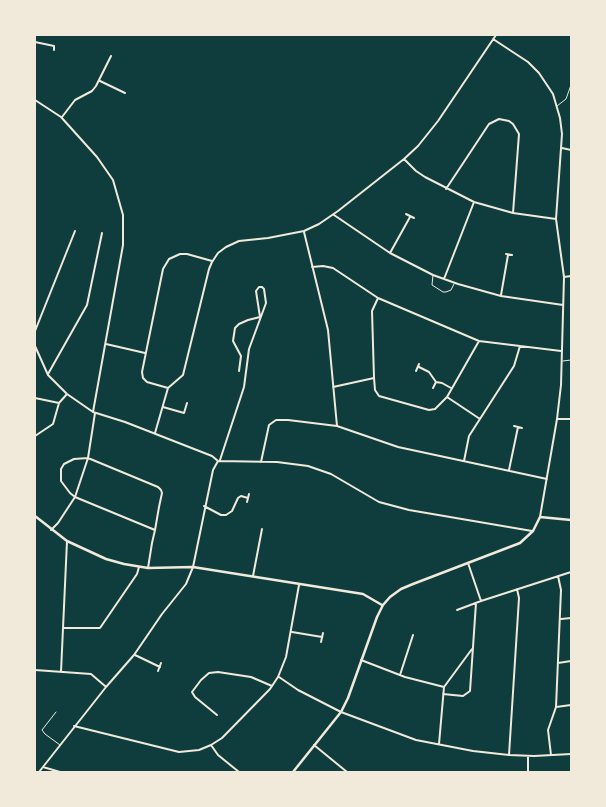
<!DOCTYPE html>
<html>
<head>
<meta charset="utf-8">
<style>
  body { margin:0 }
  #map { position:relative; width:606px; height:807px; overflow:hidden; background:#0f3d3e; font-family:"Open Sans",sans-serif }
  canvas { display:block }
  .frame { position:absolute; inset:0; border:36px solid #f1e9da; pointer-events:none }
</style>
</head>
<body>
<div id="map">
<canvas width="606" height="807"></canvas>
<div class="frame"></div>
</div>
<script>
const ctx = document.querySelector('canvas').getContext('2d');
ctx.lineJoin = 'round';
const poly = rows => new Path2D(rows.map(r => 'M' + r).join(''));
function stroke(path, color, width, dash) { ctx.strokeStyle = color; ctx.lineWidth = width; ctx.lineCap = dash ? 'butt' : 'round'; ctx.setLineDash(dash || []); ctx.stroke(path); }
stroke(poly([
  [557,106,566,99,571,85],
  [433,275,432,285,443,292,446,292,451,290,454,284],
  [563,361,571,360],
  [56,712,42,730,45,734,60,745]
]), '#f1e9da', 1);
stroke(poly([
  [493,39,528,62,539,73,553,94,560,118,562,134,556,219,564,277,561,385,557,419,540,517],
  [35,42,54,46,54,50],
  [100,81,125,93],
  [35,100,61,117,97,157,113,180,123,215,123,245,93,412],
  [62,117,75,100,92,91,96,86,111,56],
  [562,148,571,150],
  [404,159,416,171,425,177,474,202,513,213,556,219],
  [446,189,489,124,499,119,509,121,513,124,519,134,513,213],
  [406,214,414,218],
  [334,215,390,253,433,275,458,284,501,296,563,305],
  [304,232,328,330,337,426],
  [390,253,410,217],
  [506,254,512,255],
  [312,267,323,266,333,268,378,298,479,341,561,351],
  [564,277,571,276],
  [444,279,474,202],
  [501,295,508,255],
  [378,298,372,311,374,378,375,390,379,396,429,410,435,409,447,397,479,341],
  [35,331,75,231],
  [106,344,145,353],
  [35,346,48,375,67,394,93,412,125,422,212,456,218,461,277,462,308,466,331,474,379,502,409,510,532,531],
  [419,367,429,372,436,382,442,383,451,388],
  [239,371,241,356,233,341,235,328,239,324,248,320,260,317],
  [416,371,419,364],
  [48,374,87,305,102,233],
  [333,387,374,378],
  [168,388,147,382,143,378,142,372,163,269,169,259,180,254,187,254,212,261],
  [433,388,436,382],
  [447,397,480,419],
  [35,398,59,403,67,394],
  [163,407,184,413,187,403],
  [557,419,571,419],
  [514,426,522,428],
  [155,433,168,388,183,375,209,269,212,262,218,253,226,247,239,241,268,238,304,231,319,224,338,211,404,159,418,146,438,121,496,35],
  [35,436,53,424,59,403],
  [220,460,244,387,249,349,266,303,264,289,262,287,259,287,256,291,260,317],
  [464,461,469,436,514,366,520,346],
  [261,462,269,425,276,420,288,420,337,426,398,447,547,479],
  [509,470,518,427],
  [247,502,249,494],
  [204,506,221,515,226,515,232,511,238,498,241,496,248,498],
  [51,530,58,523,75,497,88,458,95,413],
  [468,563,481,601],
  [148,568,152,543,155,530,159,507,162,493,161,490,158,487,88,458,74,459,64,464,61,469,61,481,70,493,75,497,155,530],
  [253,576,262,529],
  [457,610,481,601,571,572],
  [561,619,571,618],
  [64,628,100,628,137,574,139,567],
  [292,632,322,637],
  [321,642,323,633],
  [135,655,160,667],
  [361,660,405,677,444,687],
  [558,663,571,661],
  [35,670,91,674,105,686],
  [158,671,161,663],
  [61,672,67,541],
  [400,675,413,635],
  [279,677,298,690,341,712,416,740,473,751,509,755,534,756,571,754],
  [443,694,463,696,470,691,476,603],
  [556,707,571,705],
  [217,715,195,697,192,692,201,680,209,673,218,672,251,677,272,686],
  [74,726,179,752,199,750,211,745,222,738,270,689,278,677,286,657,299,585],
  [439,744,444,687,472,649],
  [211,745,218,755,239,772],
  [314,745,347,772],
  [509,755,519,598,517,589],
  [551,755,548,730,556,707,561,590,558,576],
  [528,756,528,772],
  [43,767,60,772],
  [39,772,106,687,134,655,162,614,186,584,193,567,213,470,218,461]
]), '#f1e9da', 2);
stroke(poly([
  [35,516,67,541,106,559,124,564,148,568,193,567,363,594,382,605],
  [293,772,341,712,348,698,377,617,383,605,390,597,401,589,413,584,520,543,533,531,540,517,571,520]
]), '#f1e9da', 2.5);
</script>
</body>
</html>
